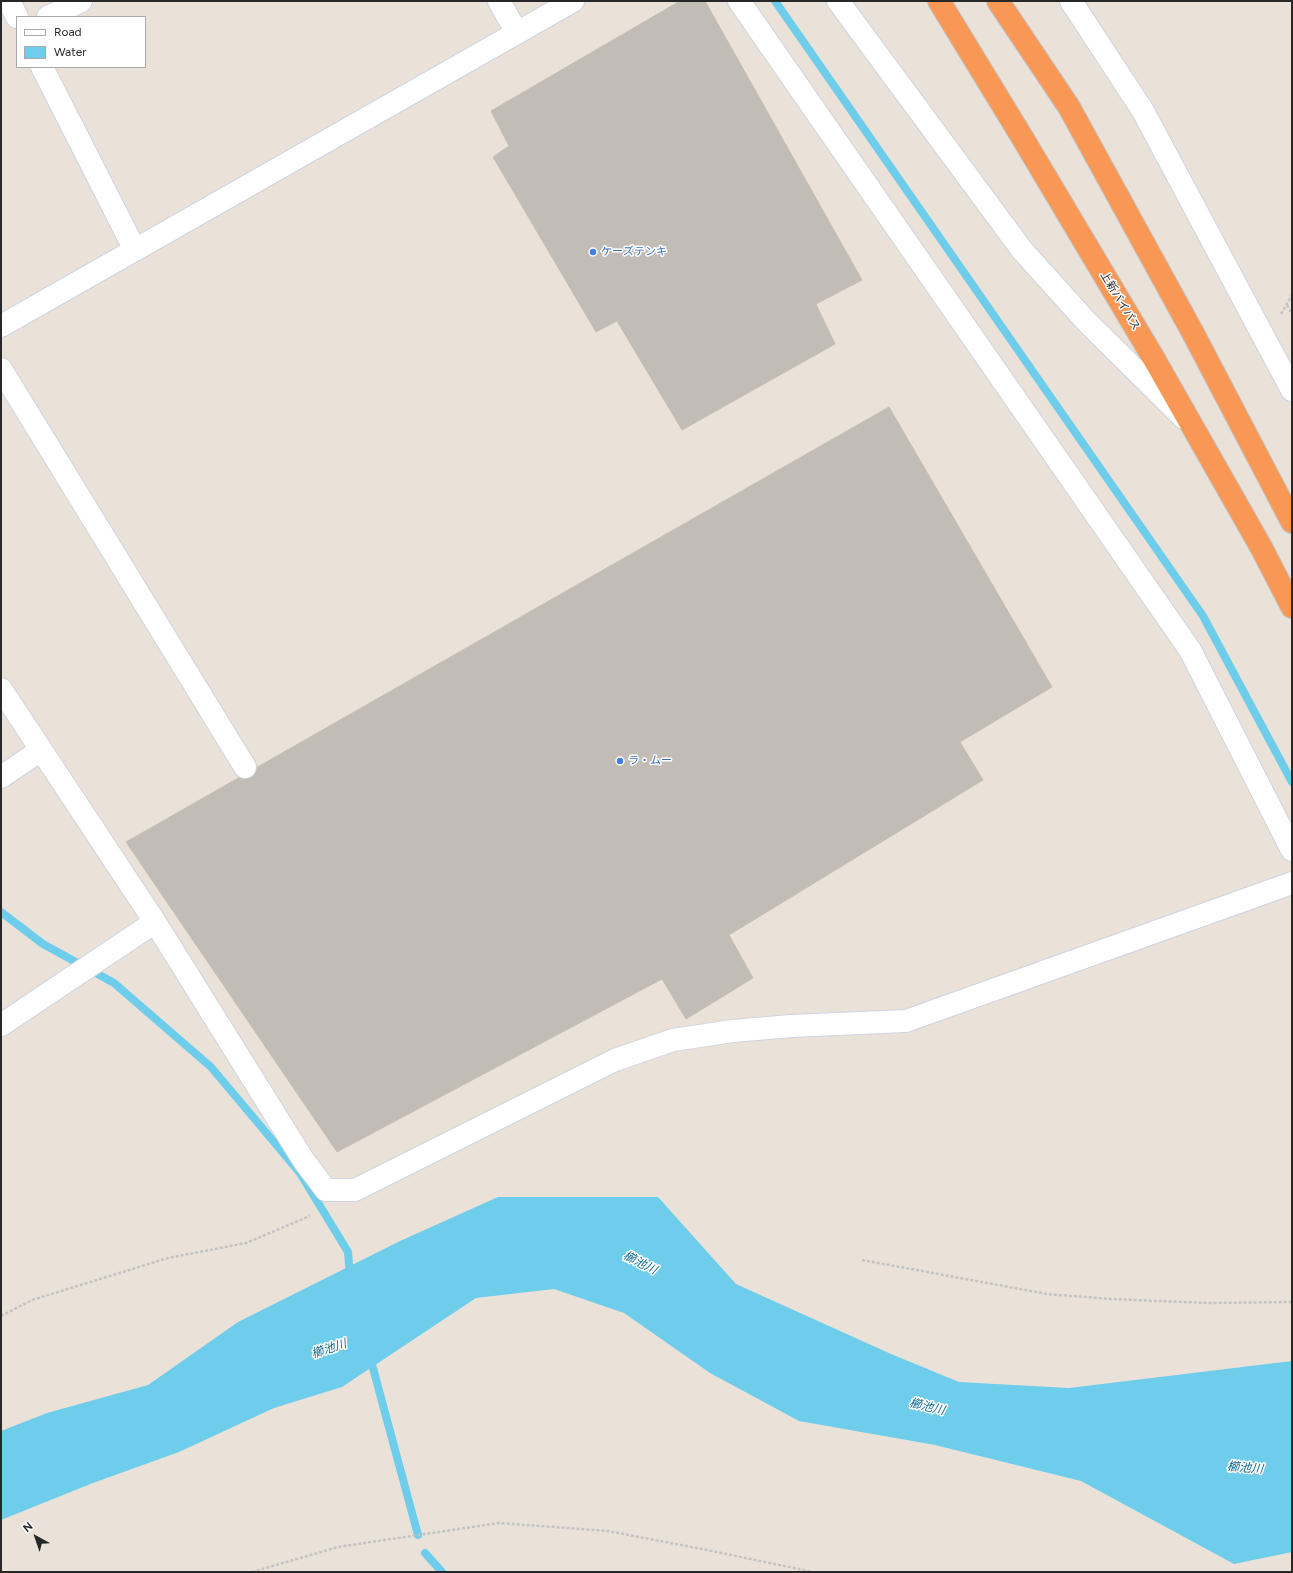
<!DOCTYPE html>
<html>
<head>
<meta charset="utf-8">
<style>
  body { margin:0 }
  #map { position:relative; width:1293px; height:1573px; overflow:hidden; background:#eae2d9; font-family:Figtree,sans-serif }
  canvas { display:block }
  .frame { position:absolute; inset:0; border:2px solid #272727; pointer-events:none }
  .legend { position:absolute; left:16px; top:16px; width:130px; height:52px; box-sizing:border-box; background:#fff; border:1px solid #a9a9a9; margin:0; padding:5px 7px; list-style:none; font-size:12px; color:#272727 }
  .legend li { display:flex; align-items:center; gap:8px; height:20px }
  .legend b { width:20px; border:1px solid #a9a9a9 }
  .north { position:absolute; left:16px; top:1517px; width:40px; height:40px; -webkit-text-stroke:3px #fff; paint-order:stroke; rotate:320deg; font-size:11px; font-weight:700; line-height:16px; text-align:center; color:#272727 }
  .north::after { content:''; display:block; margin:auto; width:14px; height:18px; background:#272727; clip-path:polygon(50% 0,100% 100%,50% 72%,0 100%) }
</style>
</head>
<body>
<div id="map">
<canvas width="1293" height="1573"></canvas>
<div class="frame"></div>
<ul class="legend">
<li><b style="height:5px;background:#fff"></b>Road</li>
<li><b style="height:11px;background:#6ecdea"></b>Water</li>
</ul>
<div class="north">N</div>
</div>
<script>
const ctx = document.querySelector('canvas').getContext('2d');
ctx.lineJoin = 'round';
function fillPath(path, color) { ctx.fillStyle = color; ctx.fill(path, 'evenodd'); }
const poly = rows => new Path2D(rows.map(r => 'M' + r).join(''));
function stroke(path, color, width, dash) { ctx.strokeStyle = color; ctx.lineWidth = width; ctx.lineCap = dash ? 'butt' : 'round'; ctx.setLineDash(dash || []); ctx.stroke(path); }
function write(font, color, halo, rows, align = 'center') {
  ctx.font = font + ' Figtree,"Noto Sans JP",sans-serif'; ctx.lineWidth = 3; ctx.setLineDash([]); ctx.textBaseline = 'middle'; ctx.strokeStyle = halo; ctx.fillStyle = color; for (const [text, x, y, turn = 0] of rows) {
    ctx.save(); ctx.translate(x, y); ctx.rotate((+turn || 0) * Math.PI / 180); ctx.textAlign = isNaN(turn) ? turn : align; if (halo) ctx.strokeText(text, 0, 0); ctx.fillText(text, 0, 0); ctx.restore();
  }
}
fillPath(poly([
  [498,1197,658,1197,736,1284,891,1354,959,1382,1069,1388,1292,1361,1292,1552,1234,1564,1081,1481,935,1445,799,1421,710,1373,624,1313,554,1289,476,1298,342,1387,274,1408,179,1452,93,1483,1,1520,1,1431,47,1413,148,1385,238,1322,400,1241]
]), '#6ecdea');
stroke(poly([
  [775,1,1203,616,1292,782],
  [1,912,43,944,114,983,211,1067,300,1173,348,1252,350,1276],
  [370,1357,418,1535],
  [425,1553,442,1572]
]), '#6ecdea', 8);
const building = poly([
  [680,1,705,1,862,280,816,304,835,344,682,430,617,321,596,332,493,157,509,146,491,111,680,1],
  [889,407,1052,687,960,742,983,780,729,935,753,978,686,1019,662,979,337,1152,126,842,889,407]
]);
fillPath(building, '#c2bcb6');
stroke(building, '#c5beb3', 1);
const minor = poly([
  [9,1,17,17],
  [499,1,517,33],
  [739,1,1190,650,1292,850],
  [838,1,1022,250,1085,320,1184,418],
  [1071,1,1143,111,1292,390],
  [48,17,81,1],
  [42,67,135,250],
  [1,326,573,1],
  [1,369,245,767],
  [1,689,155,922,304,1161,326,1190,355,1190,615,1060,673,1040,733,1031,791,1026,906,1021,1292,883],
  [1,777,41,750],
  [1,1025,155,922]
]);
const highway = poly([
  [939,1,1022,137,1153,357,1261,547,1292,607],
  [998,1,1069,107,1193,333,1292,522]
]);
stroke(minor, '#cfd3e0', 24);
stroke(highway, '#c3c3c3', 24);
stroke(poly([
  [1287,305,1292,314],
  [1281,314,1292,295],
  [862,1260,1047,1294,1111,1299,1207,1303,1292,1302],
  [1,1316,32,1300,168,1258,246,1243,310,1216],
  [252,1572,338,1547,499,1523,608,1531,707,1550,813,1572]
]), '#c3c3c3', 2.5, [3, 2]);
stroke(minor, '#fff', 22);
stroke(highway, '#f99755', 22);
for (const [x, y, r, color] of [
  [593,252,4,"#3f7fe0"],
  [620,761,4,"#3f7fe0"]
]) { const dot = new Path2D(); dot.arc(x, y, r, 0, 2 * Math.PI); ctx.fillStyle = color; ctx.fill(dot); stroke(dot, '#fff', 1.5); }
write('11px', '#366cbe', '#fff', [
  ["ケーズテンキ",601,252],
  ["ラ・ムー",628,761]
], 'left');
write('11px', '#272727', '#fff', [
  ["上新バイパス",1120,301,59]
]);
write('italic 12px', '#116a92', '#fff', [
  ["櫛池川",640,1263,27],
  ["櫛池川",329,1349,-18],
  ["櫛池川",927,1407,13],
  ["櫛池川",1245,1468,5]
]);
</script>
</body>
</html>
